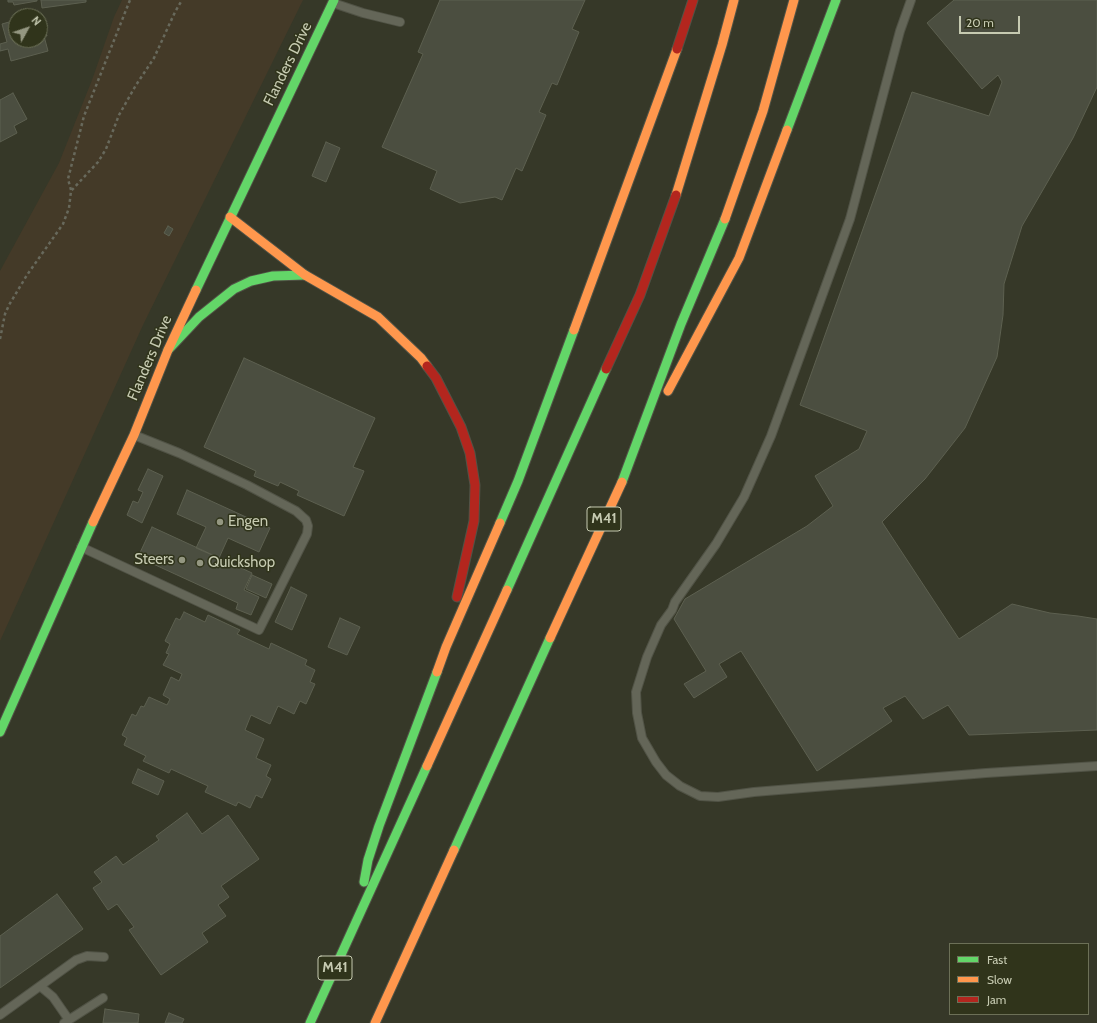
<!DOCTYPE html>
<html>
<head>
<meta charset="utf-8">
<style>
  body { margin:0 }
  #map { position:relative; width:1097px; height:1023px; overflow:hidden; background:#363828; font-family:Cabin,sans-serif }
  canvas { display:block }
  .legend { position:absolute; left:949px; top:943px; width:140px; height:72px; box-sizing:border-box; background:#30341b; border:1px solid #6c7057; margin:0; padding:5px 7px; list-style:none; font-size:12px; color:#c6cab1 }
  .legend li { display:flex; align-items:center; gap:8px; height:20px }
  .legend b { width:20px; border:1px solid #6c7057 }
  .north { position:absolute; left:8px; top:8px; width:40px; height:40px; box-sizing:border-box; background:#30341b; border:1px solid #6c7057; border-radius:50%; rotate:50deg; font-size:11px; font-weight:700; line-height:16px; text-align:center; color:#c6cab1 }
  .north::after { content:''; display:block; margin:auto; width:14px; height:18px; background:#949781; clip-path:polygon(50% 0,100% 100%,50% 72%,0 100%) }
  .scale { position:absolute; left:959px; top:16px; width:61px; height:18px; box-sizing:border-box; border:2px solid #c6cab1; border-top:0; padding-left:5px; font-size:12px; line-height:14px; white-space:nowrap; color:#c6cab1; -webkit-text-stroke:3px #30341b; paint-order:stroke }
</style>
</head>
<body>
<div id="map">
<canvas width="1097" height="1023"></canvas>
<ul class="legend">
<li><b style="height:5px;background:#63d668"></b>Fast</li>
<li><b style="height:5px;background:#ff974d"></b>Slow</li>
<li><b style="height:5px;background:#b3261e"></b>Jam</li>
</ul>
<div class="north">N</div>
<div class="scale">20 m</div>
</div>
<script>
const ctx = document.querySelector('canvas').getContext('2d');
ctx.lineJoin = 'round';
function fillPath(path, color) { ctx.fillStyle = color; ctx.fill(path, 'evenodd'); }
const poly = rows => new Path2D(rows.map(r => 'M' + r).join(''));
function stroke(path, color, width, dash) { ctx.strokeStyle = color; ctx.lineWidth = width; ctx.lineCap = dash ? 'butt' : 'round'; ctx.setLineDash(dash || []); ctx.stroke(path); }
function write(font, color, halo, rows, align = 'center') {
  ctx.font = font + ' Cabin,sans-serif'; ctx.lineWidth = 3; ctx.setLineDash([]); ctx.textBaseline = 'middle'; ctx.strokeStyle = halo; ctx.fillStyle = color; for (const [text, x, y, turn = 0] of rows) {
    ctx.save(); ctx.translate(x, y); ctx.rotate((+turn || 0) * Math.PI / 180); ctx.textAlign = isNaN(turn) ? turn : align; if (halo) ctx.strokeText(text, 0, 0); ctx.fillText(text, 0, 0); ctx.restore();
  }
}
fillPath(poly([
  [122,0,303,0,143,325,0,641,0,271,59,163,92,80,114,17]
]), '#443a28');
const building = poly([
  [8,0,37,0,37,1,14,5,13,2,8,2,8,0],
  [41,0,86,0,86,2,42,8,41,0],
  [440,0,585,0,572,29,579,32,557,85,552,83,539,112,546,115,522,171,516,168,502,200,495,197,460,203,430,189,437,171,382,147,423,54,418,52,440,0],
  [954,0,1097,0,1097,87,1073,138,1022,226,1004,284,1003,315,997,357,965,428,925,479,882,522,959,639,1012,604,1050,613,1078,616,1097,619,1097,730,969,735,948,705,923,719,905,696,883,708,892,721,817,771,741,651,719,664,727,677,694,698,684,684,706,671,674,619,685,599,807,526,833,506,815,476,859,449,867,431,800,405,912,92,989,116,1002,82,998,75,982,89,927,23,954,0],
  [41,14,47,36,44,36,48,51,11,61,8,49,0,51,0,44,7,42,2,24,16,20,16,40,40,40,40,16,32,16,41,14],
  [13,93,27,119,14,126,17,133,0,142,0,100,13,93],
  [326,142,340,148,326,182,312,176,326,142],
  [168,226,173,229,169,236,164,233,168,226],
  [244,358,375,418,353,467,364,471,344,516,297,495,299,491,280,482,278,486,254,476,256,471,204,447,244,358],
  [148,469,163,476,142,523,127,515,133,501,138,503,143,492,138,490,148,469],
  [187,490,270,528,259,552,228,538,219,558,196,548,206,527,177,514,187,490],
  [152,527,252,573,244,590,259,597,251,615,236,609,238,603,138,557,152,527],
  [252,575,272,584,266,598,246,589,252,575],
  [291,587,307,595,292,630,275,622,291,587],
  [184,612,205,622,208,615,240,630,237,634,269,649,271,643,307,660,305,665,315,670,310,682,315,684,306,704,300,701,294,714,278,706,270,724,251,715,245,730,264,739,256,758,271,765,266,776,271,779,262,798,256,795,250,808,238,802,236,806,205,792,208,786,171,769,169,773,143,761,146,756,124,745,127,738,122,735,132,714,136,716,141,706,144,707,149,697,167,705,170,699,163,695,171,677,179,681,182,674,163,665,169,654,166,653,170,644,165,641,176,618,180,620,184,612],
  [340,618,360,627,347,655,328,647,340,618],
  [138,769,164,781,158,795,132,783,138,769],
  [187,813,202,834,228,815,259,859,221,886,229,897,218,905,226,916,202,933,208,942,161,975,129,930,134,927,117,904,108,910,93,888,102,882,94,872,116,856,123,865,159,840,156,836,187,813],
  [57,894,83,929,0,988,0,936,57,894],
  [105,1009,139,1014,138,1023,103,1023,105,1009],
  [169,1013,184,1019,182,1023,165,1023,169,1013]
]);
fillPath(building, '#4b4e40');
stroke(building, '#5d6050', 1);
const lane = poly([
  [911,0,900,31,850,219,771,436,744,497,716,544,675,602,672,610,661,625,647,657,636,692,637,713,642,738,656,762,666,775,680,786,700,796,718,797,754,792,986,773,1097,766],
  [333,3,363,13,400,22],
  [81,547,259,630,307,534,308,526,306,520,296,511,247,485,179,453,134,435],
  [40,986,53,997,69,1020],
  [0,1015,76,960,87,956,104,957],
  [64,1023,103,998]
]);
const fast = poly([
  [787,130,836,0],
  [196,290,334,0],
  [168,350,199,317,234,289,251,281,273,276,305,275],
  [622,482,681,324,725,219],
  [500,523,518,481,574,330],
  [507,590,606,369],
  [0,732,93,522],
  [454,850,550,638],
  [364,882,368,860,379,826,437,672],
  [310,1023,427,766]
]);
const slow = poly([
  [676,195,722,45,734,0],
  [230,217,305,275,378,317,421,358,427,366],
  [725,219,763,111,794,0],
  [574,330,677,49],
  [668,391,739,258,787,130],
  [93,522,134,435,168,350,196,290],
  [550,638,622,482],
  [437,672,446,647,500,523],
  [427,766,507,590],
  [375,1023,454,850]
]);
const jam = poly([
  [677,49,693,0],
  [427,366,436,378,461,427,470,453,475,485,474,521,457,597],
  [606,369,640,295,676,195]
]);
stroke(lane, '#515346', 10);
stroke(fast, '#515346', 11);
stroke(slow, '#515346', 11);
stroke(jam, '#515346', 11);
stroke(poly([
  [71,190,68,179,84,116,130,0],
  [0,339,5,314,9,305,27,275,63,224,69,208,71,191,98,162,106,149,119,115,136,85,154,58,175,12,182,0]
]), '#68695c', 2.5, [3, 3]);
stroke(lane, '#646658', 8);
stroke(fast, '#63d668', 9);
stroke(slow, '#ff974d', 9);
stroke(jam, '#b3261e', 9);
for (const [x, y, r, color] of [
  [220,522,4,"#949781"],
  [182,560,4,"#949781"],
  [200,563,4,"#949781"]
]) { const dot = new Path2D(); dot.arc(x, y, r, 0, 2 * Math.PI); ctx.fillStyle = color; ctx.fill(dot); stroke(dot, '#30341b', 1.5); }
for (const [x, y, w] of [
  [604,519,34],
  [335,968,34]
]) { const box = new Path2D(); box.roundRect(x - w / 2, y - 12, w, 24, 3); ctx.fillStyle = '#30341b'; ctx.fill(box); stroke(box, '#c6cab1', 1); }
write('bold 14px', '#c6cab1', null, [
  ["M41",604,519],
  ["M41",335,968]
]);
write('15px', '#c6cab1', '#30341b', [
  ["Flanders Drive",288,64,-64],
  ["Flanders Drive",150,358,-67]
]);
write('15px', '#c6cab1', '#30341b', [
  ["Engen",228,522],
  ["Steers",174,560,"right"],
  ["Quickshop",208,563]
], 'left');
</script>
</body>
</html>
